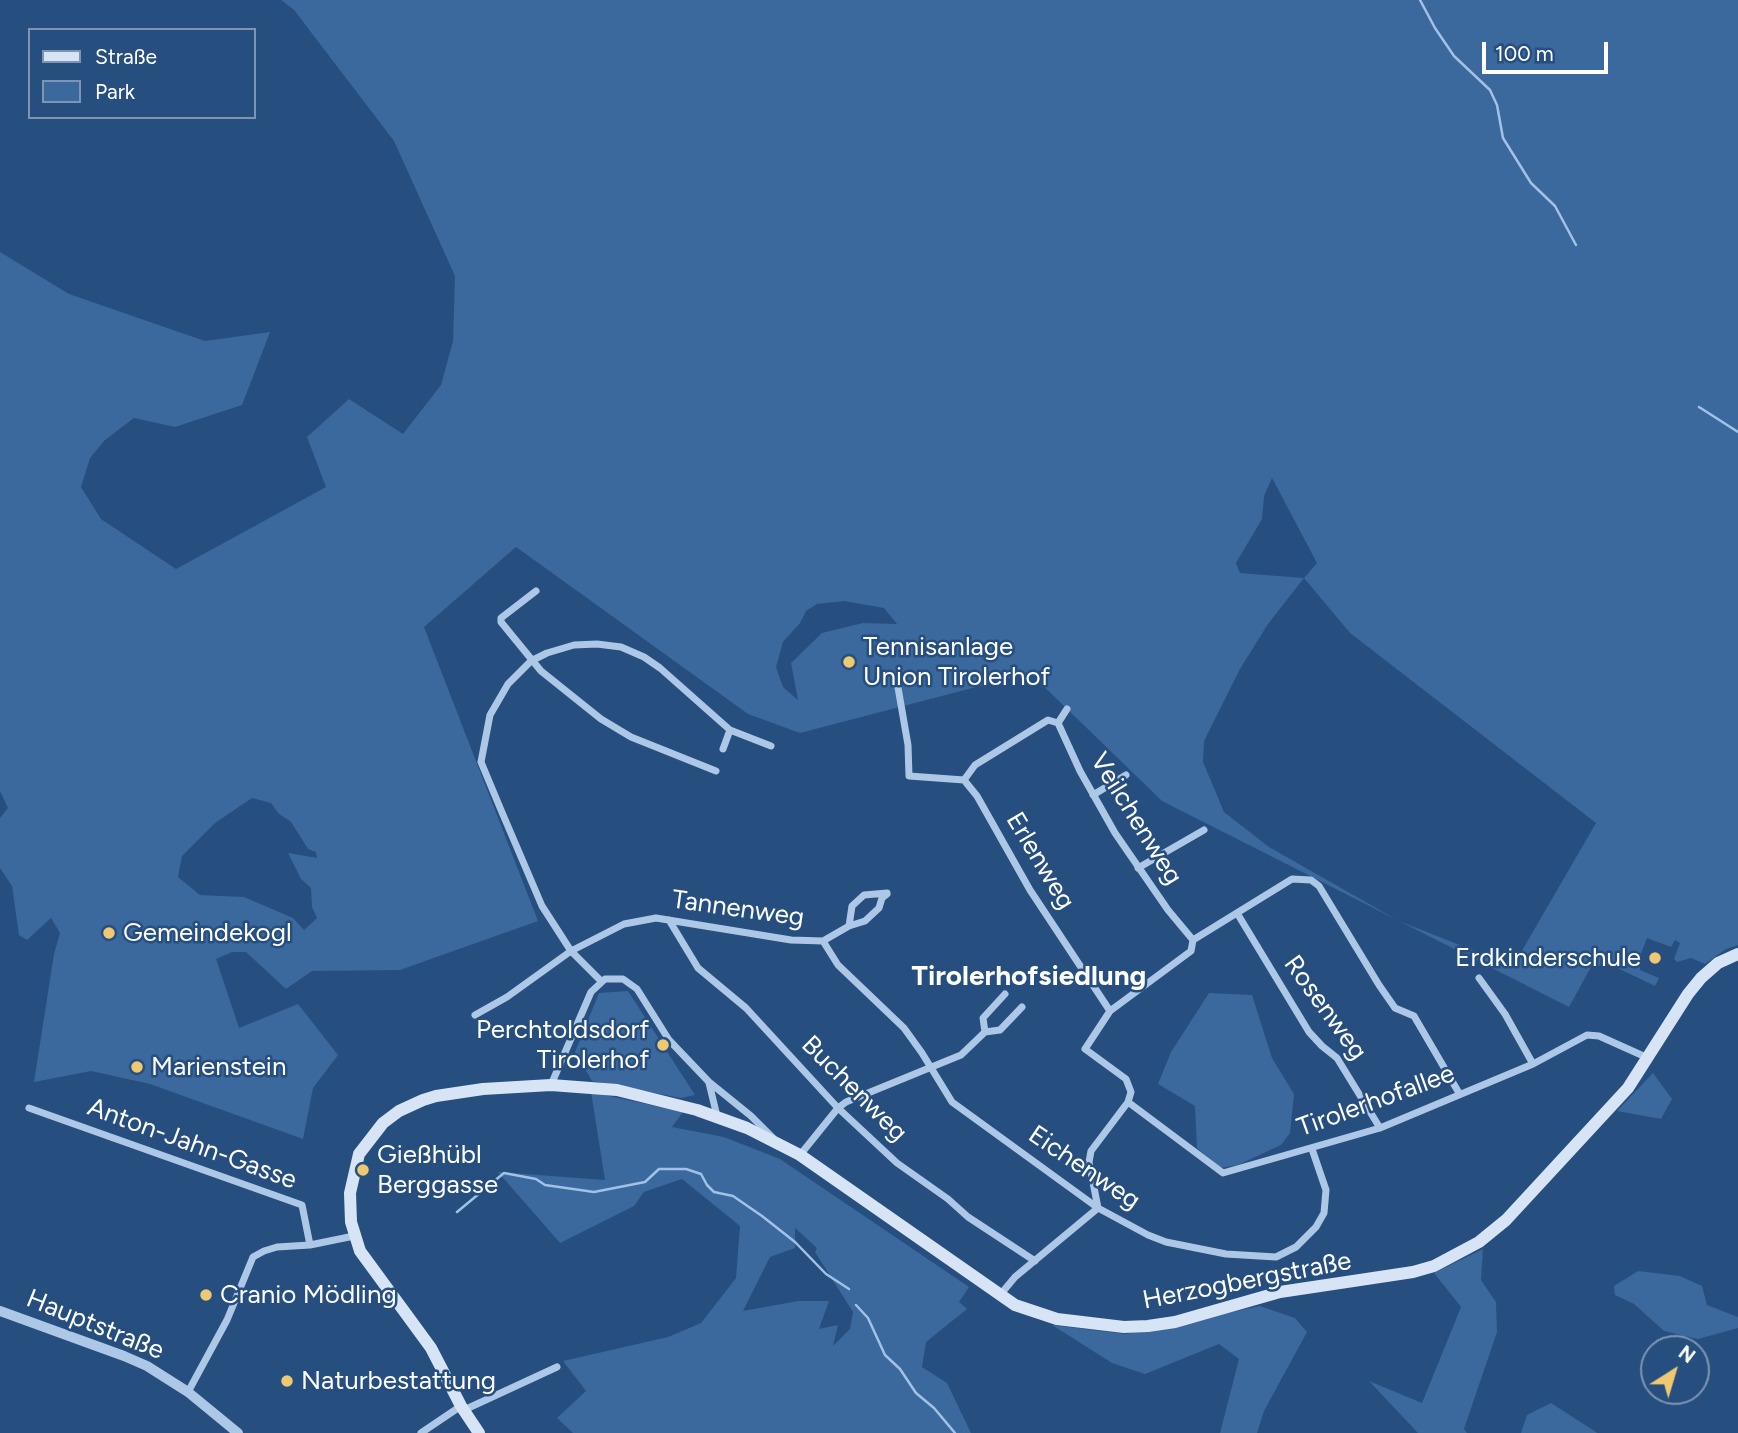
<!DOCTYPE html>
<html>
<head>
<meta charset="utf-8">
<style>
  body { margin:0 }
  #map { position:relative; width:1738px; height:1433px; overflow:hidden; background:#264e7f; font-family:Figtree,sans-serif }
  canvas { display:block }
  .legend { position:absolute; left:28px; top:28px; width:228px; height:91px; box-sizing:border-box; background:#264e7f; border:2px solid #7d95b2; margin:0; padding:9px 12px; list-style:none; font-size:21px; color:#fff }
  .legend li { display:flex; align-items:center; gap:14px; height:35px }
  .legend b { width:35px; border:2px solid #7d95b2 }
  .north { position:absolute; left:1640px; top:1335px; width:70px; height:70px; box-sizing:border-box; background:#264e7f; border:2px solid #7d95b2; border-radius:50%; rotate:37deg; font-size:19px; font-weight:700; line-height:28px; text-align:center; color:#fff }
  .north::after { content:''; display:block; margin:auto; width:24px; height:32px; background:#efc972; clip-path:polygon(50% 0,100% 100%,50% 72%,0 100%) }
  .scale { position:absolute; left:1482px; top:42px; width:126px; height:32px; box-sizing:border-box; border:4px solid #fff; border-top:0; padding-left:9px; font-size:21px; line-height:24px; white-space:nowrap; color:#fff; -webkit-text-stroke:5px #264e7f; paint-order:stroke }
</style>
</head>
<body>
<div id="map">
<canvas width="1738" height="1433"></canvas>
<ul class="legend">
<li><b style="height:9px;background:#d6e4f5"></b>Straße</li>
<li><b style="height:19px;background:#3b689d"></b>Park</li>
</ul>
<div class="north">N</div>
<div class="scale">100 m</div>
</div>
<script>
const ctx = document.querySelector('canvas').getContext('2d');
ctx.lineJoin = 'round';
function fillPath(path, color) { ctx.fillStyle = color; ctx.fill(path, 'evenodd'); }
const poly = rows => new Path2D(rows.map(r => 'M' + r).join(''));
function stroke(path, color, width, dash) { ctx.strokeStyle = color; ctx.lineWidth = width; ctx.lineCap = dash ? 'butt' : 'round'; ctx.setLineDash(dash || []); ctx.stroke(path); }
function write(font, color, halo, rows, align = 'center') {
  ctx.font = font + ' Figtree,sans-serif'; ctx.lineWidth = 5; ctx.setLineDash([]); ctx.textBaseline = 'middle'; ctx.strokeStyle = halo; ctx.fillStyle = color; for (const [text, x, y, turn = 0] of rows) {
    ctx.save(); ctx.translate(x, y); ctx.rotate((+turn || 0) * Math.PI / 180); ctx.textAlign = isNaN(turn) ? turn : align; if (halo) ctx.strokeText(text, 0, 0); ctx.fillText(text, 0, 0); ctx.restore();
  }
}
fillPath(poly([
  [281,0,1738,0,1738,945,1726,949,1705,964,1691,958,1677,962,1674,959,1680,943,1675,940,1671,947,1647,938,1639,959,1640,970,1659,978,1655,986,1609,964,1591,967,1569,1007,1162,801,1030,673,800,733,748,714,516,547,424,627,538,921,400,970,312,971,286,989,246,952,232,952,216,959,239,1028,298,1004,338,1055,313,1088,303,1139,150,1084,91,1071,34,1082,54,954,60,933,51,918,27,940,19,935,12,886,0,868,0,818,8,808,0,791,0,252,69,294,205,341,270,332,242,405,175,427,134,418,105,440,90,458,81,487,101,519,176,569,326,487,307,437,349,399,403,434,441,385,453,341,455,276,394,141,294,10],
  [1272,478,1317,563,1304,578,1240,573,1236,563,1262,519,1264,496],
  [1304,578,1350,633,1596,823,1513,966,1399,921,1269,847,1224,812,1203,762,1204,741,1240,669,1268,624],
  [844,601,884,608,897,624,863,623,822,633,791,663,798,700,783,687,776,667,783,642,800,623,806,611,817,604],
  [252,798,271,803,278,813,291,822,308,849,316,852,317,858,288,853,301,879,311,888,312,907,317,918,304,930,293,918,244,897,200,895,178,877,182,856,215,823],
  [628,991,695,1095,681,1098,592,1081,575,1052,599,993],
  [1209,993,1252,995,1272,1058,1294,1094,1290,1133,1281,1145,1238,1165,1220,1168,1197,1148,1195,1106,1158,1084,1171,1052],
  [1653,1073,1672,1099,1661,1119,1617,1111],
  [591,1092,683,1112,672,1127,724,1137,780,1159,969,1287,959,1302,967,1309,926,1342,922,1367,947,1383,971,1433,573,1433,557,1418,586,1391,563,1361,668,1337,701,1323,736,1278,740,1226,682,1179,644,1192,634,1206,560,1243,498,1172,605,1180],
  [795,1228,817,1248,815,1252,853,1312,850,1329,833,1346,838,1325,819,1329,829,1301,798,1301,743,1311,770,1257,795,1248],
  [1483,1249,1481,1280,1496,1302,1497,1332,1464,1429,1467,1433,1418,1433,1369,1381,1422,1403,1461,1307,1434,1273],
  [1638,1271,1680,1276,1702,1286,1707,1305,1738,1317,1738,1328,1698,1339,1664,1331,1634,1304,1615,1295,1614,1286],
  [1260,1306,1295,1318,1307,1332,1264,1411,1257,1433,1220,1433,1239,1359,1219,1344,1145,1374,1112,1363,1052,1325,1126,1334],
  [1551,1403,1596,1432,1597,1433,1521,1433,1527,1415]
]), '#3b689d');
stroke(poly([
  [1420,0,1435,28,1454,56,1490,90,1497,105,1503,138,1531,183,1555,206,1576,245],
  [1699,407,1738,432],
  [457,1212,504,1173,536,1179,545,1185,594,1192,645,1182,659,1169,686,1169,701,1174,707,1185,714,1192,733,1196,762,1216,795,1242,826,1274,849,1289],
  [856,1305,868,1318,885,1355,900,1369,916,1393,934,1408,955,1433]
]), '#a1c2e6', 2.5);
stroke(poly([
  [536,591,501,618,501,622,541,671,601,719,631,737,716,771],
  [896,676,908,745,909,776,964,780,977,796,1030,890,1110,1011],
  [1058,723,1067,709],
  [730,730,771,746],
  [964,780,975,765,1048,720,1058,723,1080,771,1115,833,1168,910,1193,940],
  [1093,795,1126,775],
  [1138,868,1204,830],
  [1237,913,1309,1032,1322,1046,1337,1058,1380,1128],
  [669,920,698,968,746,1008,838,1108,897,1163,948,1199,968,1217,1035,1261],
  [849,926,865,921,879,908,882,898,887,894],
  [823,941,838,965,904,1028,922,1053,952,1102,1098,1208,1148,1235,1166,1242,1226,1254,1276,1257,1296,1247,1316,1227,1324,1213,1326,1190,1312,1149],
  [1479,978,1505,1014,1533,1064],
  [601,981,571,951,542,906,501,810,481,762,490,715,508,684,531,661,547,653,574,645,597,644,621,647,644,657,660,668,730,730,723,749],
  [475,1015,507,997,571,951,624,924,656,918,791,940,823,941,849,926,852,906,864,895,887,893],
  [985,1032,1000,1030,1022,1007],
  [709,1083,717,1116],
  [551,1085,591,992,605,979,623,979,637,989,669,1040,709,1082,751,1116,773,1138],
  [1128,1102,1223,1173,1380,1128,1533,1064,1587,1035,1599,1036,1648,1058],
  [29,1108,302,1205,310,1245],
  [800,1155,838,1108,846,1102,961,1055,985,1032,983,1018,1005,994],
  [1000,1295,1015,1277,1098,1208,1089,1162,1091,1151,1128,1102,1131,1092,1126,1079,1085,1049,1110,1011,1191,951,1193,940,1292,879,1311,880,1319,886,1379,985,1395,1008,1414,1016,1459,1093],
  [188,1392,227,1320,253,1257,264,1251,277,1247,310,1245,354,1236],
  [464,1410,557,1367],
  [421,1433,461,1406]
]), '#adc7e6', 7);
stroke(poly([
  [0,1311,124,1356,147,1366,188,1392,238,1433]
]), '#adc7e6', 10);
stroke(poly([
  [479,1433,461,1406,431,1348,360,1251,351,1222,350,1193,359,1154,383,1123,399,1111,423,1100,436,1096,483,1089,551,1085,617,1090,697,1110,747,1128,800,1155,1015,1305,1057,1319,1124,1327,1148,1326,1175,1322,1280,1292,1413,1272,1434,1266,1479,1242,1506,1220,1628,1088,1688,994,1701,978,1718,963,1738,954]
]), '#d6e4f5', 12);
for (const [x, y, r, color] of [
  [849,662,7,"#efc972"],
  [109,933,7,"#efc972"],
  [1655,958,7,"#efc972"],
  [663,1045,7,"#efc972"],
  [137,1067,7,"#efc972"],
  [363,1170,7,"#efc972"],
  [206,1295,7,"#efc972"],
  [287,1381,7,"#efc972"]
]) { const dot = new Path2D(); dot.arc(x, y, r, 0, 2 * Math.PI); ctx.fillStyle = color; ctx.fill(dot); stroke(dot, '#264e7f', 2.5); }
write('26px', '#fff', '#264e7f', [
  ["Tennisanlage",863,647],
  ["Union Tirolerhof",863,677],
  ["Gemeindekogl",123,933],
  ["Erdkinderschule",1641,958,"right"],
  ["Perchtoldsdorf",649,1030,"right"],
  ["Tirolerhof",649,1060,"right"],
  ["Marienstein",151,1067],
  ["Gießhübl",377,1155],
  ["Berggasse",377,1185],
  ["Cranio Mödling",220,1295],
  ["Naturbestattung",301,1381]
], 'left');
write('26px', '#fff', '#264e7f', [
  ["Veilchenweg",1136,819,58],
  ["Erlenweg",1040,861,59],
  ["Tannenweg",738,909,8],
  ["Rosenweg",1325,1008,54],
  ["Buchenweg",854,1089,45],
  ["Tirolerhofallee",1376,1101,-20],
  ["Anton-Jahn-Gasse",192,1144,20],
  ["Eichenweg",1084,1168,34],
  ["Herzogbergstraße",1247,1281,-11],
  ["Hauptstraße",95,1325,22]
]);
write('bold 28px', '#fff', '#264e7f', [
  ["Tirolerhofsiedlung",1029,977]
]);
</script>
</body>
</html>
